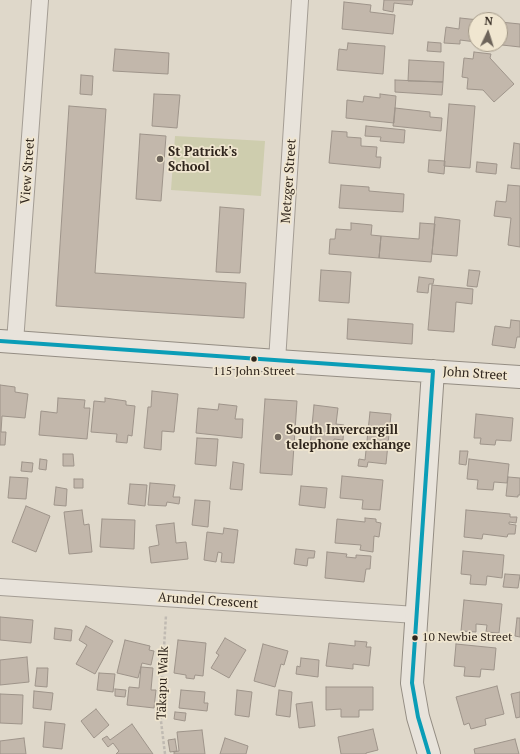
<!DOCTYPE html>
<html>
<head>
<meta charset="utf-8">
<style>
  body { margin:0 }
  #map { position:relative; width:520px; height:754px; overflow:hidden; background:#dfd8ca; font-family:"PT Serif",serif }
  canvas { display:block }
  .north { position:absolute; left:468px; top:12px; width:40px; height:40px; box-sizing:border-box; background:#f0e6d0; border:1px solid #a39988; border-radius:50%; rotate:4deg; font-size:11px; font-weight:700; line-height:16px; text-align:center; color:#30261d }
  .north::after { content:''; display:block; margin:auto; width:14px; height:18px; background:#6d645a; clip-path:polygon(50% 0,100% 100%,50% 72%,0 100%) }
</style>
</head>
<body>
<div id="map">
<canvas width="520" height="754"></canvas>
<div class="north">N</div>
</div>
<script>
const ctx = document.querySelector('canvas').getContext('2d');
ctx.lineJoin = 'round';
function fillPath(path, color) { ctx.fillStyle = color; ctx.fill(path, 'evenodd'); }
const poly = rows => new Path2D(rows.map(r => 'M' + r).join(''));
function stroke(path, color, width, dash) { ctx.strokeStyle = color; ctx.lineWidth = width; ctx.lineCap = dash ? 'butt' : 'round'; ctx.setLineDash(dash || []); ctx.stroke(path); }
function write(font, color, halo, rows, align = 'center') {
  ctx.font = font + ' "PT Serif",serif'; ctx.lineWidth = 3.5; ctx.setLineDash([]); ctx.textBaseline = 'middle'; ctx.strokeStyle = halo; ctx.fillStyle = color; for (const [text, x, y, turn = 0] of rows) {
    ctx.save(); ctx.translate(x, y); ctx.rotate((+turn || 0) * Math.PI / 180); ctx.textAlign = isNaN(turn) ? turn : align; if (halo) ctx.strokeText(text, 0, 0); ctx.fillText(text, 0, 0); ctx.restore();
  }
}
fillPath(poly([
  [175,136,265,141,261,196,171,190]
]), '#cecdae');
const building = poly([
  [384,0,413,0,412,5,394,3,393,12,383,10,384,0],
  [344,2,371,5,370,12,395,15,393,34,342,29,344,2],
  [460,18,479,20,476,20,476,42,460,40,460,44,444,43,446,27,459,29,460,18],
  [500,22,520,24,520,47,493,44,500,44,500,22],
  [428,42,441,43,441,52,427,51,428,42],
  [348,43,385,46,383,74,337,70,339,49,347,50,348,43],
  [115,49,169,53,168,74,113,71,115,49],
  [474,52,491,54,490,58,514,84,494,102,483,90,467,89,468,78,462,77,464,58,473,59,474,52],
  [409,60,444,62,443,82,408,81,409,60],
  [81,75,93,76,92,95,80,94,81,75],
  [395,80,443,82,442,95,395,92,395,80],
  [154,94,180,95,177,128,152,126,154,94],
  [380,94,396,96,394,123,346,118,347,100,363,102,364,96,380,98,380,94],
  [449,104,475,106,470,168,444,166,449,104],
  [69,106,106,109,95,273,246,283,244,318,56,306,69,106],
  [395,108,430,112,430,117,442,118,441,131,393,126,395,108],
  [366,126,405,130,404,143,380,141,381,137,365,136,366,126],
  [332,131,347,132,347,137,361,138,361,146,377,147,376,157,381,157,380,168,329,163,332,131],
  [140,134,166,136,161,201,136,199,140,134],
  [514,143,520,144,520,169,511,168,514,143],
  [429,160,445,161,444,174,428,172,429,160],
  [477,162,497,164,496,174,476,172,477,162],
  [341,185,369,187,369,191,404,194,403,212,339,208,341,185],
  [508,185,520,186,520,247,508,245,511,218,494,216,496,201,506,202,508,185],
  [220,207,244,209,240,273,216,272,220,207],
  [435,217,460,220,457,256,432,254,435,217],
  [351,223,372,225,371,235,381,236,379,258,329,254,330,239,335,239,336,229,351,230,351,223],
  [420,223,435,224,431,262,379,258,381,236,419,239,420,223],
  [321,270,351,272,349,303,319,301,321,270],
  [469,270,480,271,477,287,467,286,469,270],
  [419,277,434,279,433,284,429,284,428,293,417,292,419,277],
  [432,285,473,289,472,304,456,302,454,332,428,330,432,285],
  [348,319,413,324,412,344,347,339,348,319],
  [511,320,520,321,520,337,517,337,515,348,492,345,495,326,510,328,511,320],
  [0,385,15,387,15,392,28,394,25,418,2,416,1,432,6,432,5,445,0,445,0,385],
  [152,391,178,394,174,432,162,431,161,450,144,448,148,407,151,407,152,391],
  [58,398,85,400,84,408,90,408,87,439,39,435,41,411,57,413,58,398],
  [105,398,126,401,126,405,135,406,132,436,128,435,127,443,116,442,117,434,91,432,94,401,105,402,105,398],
  [265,399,297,401,292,475,260,473,265,399],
  [219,404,237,406,235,419,243,419,242,438,196,433,198,408,218,410,219,404],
  [314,405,338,408,336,424,344,425,343,440,334,439,333,448,310,446,314,405],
  [370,412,391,414,386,464,368,462,367,467,358,466,359,459,365,460,370,412],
  [476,414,513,418,511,441,496,440,495,445,480,444,481,438,474,438,476,414],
  [197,438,218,439,216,466,195,464,197,438],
  [460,451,468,451,466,465,459,464,460,451],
  [63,454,73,454,74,466,63,466,63,454],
  [40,459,47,460,46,470,39,469,40,459],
  [469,459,509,464,507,483,494,482,493,490,477,489,478,480,467,479,469,459],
  [22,462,33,463,32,472,21,471,22,462],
  [233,462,244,464,242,490,230,489,233,462],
  [342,476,383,480,380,510,362,509,363,500,340,498,342,476],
  [10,477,28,478,26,499,8,498,10,477],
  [508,477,520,478,520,495,518,495,518,497,506,496,508,477],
  [74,479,83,479,83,488,74,488,74,479],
  [150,483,175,485,173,497,180,497,179,504,167,502,166,506,148,505,150,483],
  [130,484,147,485,145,506,128,504,130,484],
  [301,486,327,488,325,508,299,505,301,486],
  [56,487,67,489,66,506,54,505,56,487],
  [195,500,210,501,208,527,192,525,195,500],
  [26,506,50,516,36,552,12,542,26,506],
  [82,510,84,525,89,524,92,552,69,554,64,512,82,510],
  [466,510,510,514,510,517,517,517,516,523,509,522,509,524,516,525,515,534,508,534,507,537,483,534,482,539,464,537,466,510],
  [365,518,376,519,376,522,381,523,379,537,374,536,373,552,360,550,361,545,335,543,337,519,365,522,365,518],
  [102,519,135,520,134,549,100,547,102,519],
  [174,523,176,543,186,542,188,559,151,563,149,547,159,545,156,525,174,523],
  [224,528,238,530,234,563,221,562,222,553,218,552,216,562,204,560,207,532,223,534,224,528],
  [296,549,315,551,314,558,308,558,307,566,294,564,296,549],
  [463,551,504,555,502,578,487,576,486,585,470,584,471,575,461,574,463,551],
  [327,552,347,554,346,557,356,558,356,555,371,556,370,569,366,569,364,582,325,578,327,552],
  [505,574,520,575,518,588,503,587,505,574],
  [464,600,502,604,499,633,486,632,487,625,476,624,476,632,461,631,464,600],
  [0,617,33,620,31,643,0,640,0,617],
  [517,618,520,618,520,637,515,636,517,618],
  [86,626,113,641,95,674,76,664,87,645,79,640,86,626],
  [55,628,72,630,71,641,54,639,55,628],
  [225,638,246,650,229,678,211,668,219,655,216,653,225,638],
  [125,640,150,646,149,650,154,651,151,665,142,663,138,678,117,673,125,640],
  [178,640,206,643,203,676,195,675,194,679,186,678,186,675,174,673,178,640],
  [355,641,367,642,366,647,371,647,369,666,353,664,353,669,326,666,329,643,355,646,355,641],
  [263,644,288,651,284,665,281,664,275,687,254,681,263,644],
  [456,644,496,648,494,670,481,669,480,677,464,676,465,667,454,666,456,644],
  [27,657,29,682,0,685,0,660,27,657],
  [301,658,319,660,318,677,296,674,297,666,300,667,301,658],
  [141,667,153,668,151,690,156,690,154,708,127,705,129,687,139,688,141,667],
  [37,668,48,668,47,687,35,686,37,668],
  [99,673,115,674,113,692,97,690,99,673],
  [497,686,504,714,485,719,486,725,471,729,469,723,464,725,456,697,497,686],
  [326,687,373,687,373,710,359,710,359,717,341,717,341,709,326,710,326,687],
  [115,689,126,690,125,697,115,696,115,689],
  [181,690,205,692,204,703,208,703,207,711,179,708,181,690],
  [237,690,252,692,249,717,235,715,237,690],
  [279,690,292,692,290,717,276,715,279,690],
  [34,691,53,693,51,710,33,708,34,691],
  [520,692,520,717,516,718,511,694,520,692],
  [0,694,23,695,22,724,0,723,0,694],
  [312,702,315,726,299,728,296,704,312,702],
  [96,709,109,725,94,738,81,721,96,709],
  [175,712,186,713,185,721,174,719,175,712],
  [45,722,65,724,62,749,43,747,45,722],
  [132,724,153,754,116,754,119,751,113,743,108,747,102,739,107,736,110,740,132,724],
  [373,729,378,750,366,753,366,754,341,754,338,737,373,729],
  [202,730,205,754,174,754,174,752,179,751,177,732,202,730],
  [24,738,26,754,0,754,0,741,24,738],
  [225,738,248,746,246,754,220,754,225,738],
  [175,739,177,751,170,752,168,740,175,739],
  [515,739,519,754,475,754,474,749,515,739]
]);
fillPath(building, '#c2b7ab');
stroke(building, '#9e948a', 1);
const street = poly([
  [15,342,40,0],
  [277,361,300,0],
  [0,587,416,615]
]);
const secondary = poly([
  [0,341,277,361,520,377],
  [429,754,418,717,412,683,433,371]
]);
stroke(street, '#a49d94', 18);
stroke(secondary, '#948d83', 24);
stroke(poly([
  [165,754,160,713,166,615]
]), '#c0bab2', 2.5, [3, 2]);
stroke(street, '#e8e3db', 16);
stroke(secondary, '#e8e3db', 22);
stroke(poly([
  [0,341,433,371,412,683,418,717,429,754]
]), '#0a9db7', 4);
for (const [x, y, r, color] of [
  [160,159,4,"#6d645a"],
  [254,359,3.5,"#30261d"],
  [278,437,4,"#6d645a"],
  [415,638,3.5,"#30261d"]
]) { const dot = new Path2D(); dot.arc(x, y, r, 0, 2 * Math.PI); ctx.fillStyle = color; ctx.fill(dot); stroke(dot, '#f0e6d0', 1.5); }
write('12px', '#30261d', '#f0e6d0', [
  ["115 John Street",254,372],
  ["10 Newbie Street",422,638,"left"]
]);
write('bold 13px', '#30261d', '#f0e6d0', [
  ["St Patrick's",168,152],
  ["School",168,167],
  ["South Invercargill",286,430],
  ["telephone exchange",286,445]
], 'left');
write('13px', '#30261d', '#f0e6d0', [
  ["View Street",28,171,-86],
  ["Metzger Street",289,181,-86],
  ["John Street",475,374,4],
  ["Arundel Crescent",208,601,4],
  ["Tākapu Walk",163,683,-88]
]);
</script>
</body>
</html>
